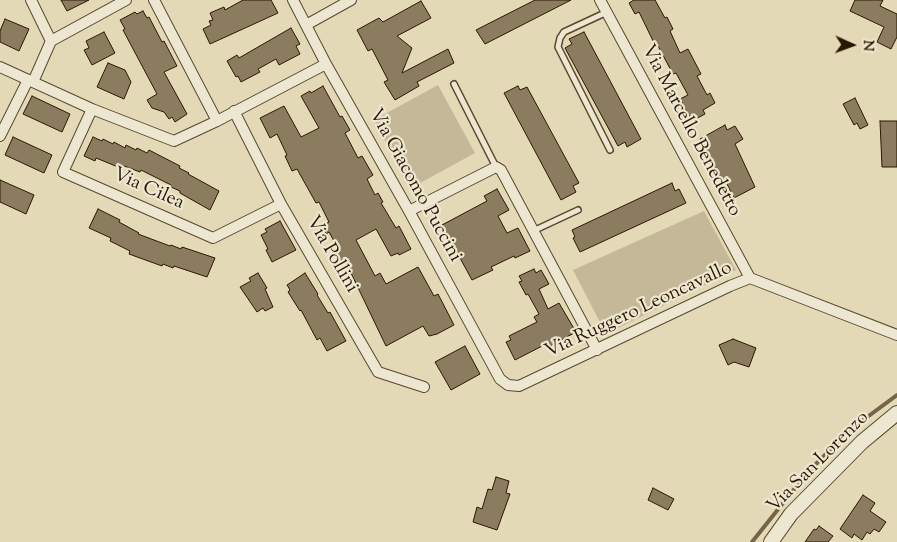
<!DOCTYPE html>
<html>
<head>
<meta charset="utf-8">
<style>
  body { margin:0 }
  #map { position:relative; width:897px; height:542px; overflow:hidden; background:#e4d9b7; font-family:"Sorts Mill Goudy",serif }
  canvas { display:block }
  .north { position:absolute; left:827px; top:20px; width:50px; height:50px; -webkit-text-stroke:4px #ede6d0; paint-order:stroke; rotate:92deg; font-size:14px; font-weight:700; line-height:20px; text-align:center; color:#2a1700 }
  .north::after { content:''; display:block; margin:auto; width:18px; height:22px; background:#2a1700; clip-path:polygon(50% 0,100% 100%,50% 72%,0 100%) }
</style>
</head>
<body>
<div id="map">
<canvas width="897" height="542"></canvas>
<div class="north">N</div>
</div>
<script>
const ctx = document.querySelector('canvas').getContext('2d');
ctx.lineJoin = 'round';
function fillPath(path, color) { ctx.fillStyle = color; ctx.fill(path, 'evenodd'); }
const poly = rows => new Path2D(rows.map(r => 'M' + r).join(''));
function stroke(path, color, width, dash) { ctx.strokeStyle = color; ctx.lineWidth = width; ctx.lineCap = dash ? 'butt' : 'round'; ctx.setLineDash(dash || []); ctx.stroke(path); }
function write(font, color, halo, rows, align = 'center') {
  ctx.font = font + ' "Sorts Mill Goudy",serif'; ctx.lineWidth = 4.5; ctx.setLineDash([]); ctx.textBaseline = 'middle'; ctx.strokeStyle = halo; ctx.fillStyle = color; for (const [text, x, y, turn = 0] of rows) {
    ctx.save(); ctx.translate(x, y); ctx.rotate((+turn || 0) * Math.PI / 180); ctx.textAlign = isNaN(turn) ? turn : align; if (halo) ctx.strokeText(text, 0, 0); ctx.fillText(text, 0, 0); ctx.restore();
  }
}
fillPath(poly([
  [438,85,475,153,411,188,374,120],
  [704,211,736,270,606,334,573,270]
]), '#c4b898');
stroke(poly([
  [752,542,807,473,851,429,897,395]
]), '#746449', 4);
const building = poly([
  [61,0,89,0,67,11,61,0],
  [243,0,271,0,278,13,210,44,203,29,211,25,209,21,213,20,210,13,224,7,225,10,243,0],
  [535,0,571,0,485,44,476,30,535,0],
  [634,0,655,0,665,18,667,17,673,29,670,31,680,53,688,49,701,74,697,76,707,95,710,93,715,103,703,110,705,114,692,121,680,99,688,95,676,73,673,74,658,46,656,47,639,12,635,14,629,3,634,0],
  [855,0,883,0,880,6,897,14,897,37,891,49,877,42,884,27,850,11,855,0],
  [421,1,431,18,397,36,412,48,402,73,448,49,454,63,417,82,419,86,395,100,384,82,388,80,372,49,368,51,357,30,379,18,383,22,421,1],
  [143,11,147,18,149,17,162,42,164,41,177,66,164,72,187,114,175,122,172,117,169,119,164,112,152,108,147,100,157,94,123,30,125,29,120,20,135,12,137,14,143,11],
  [5,19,29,29,19,51,0,42,0,31,5,19],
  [291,28,300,44,296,46,300,54,279,65,276,59,258,69,260,72,241,82,238,76,236,77,227,61,237,55,239,58,291,28],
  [104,32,115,53,92,65,84,50,89,48,86,41,104,32],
  [584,32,641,139,627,147,625,142,618,146,565,48,572,44,569,39,584,32],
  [108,63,125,70,131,82,124,99,97,87,108,63],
  [323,86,340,117,342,116,350,130,345,133,358,158,362,156,373,175,367,179,375,195,378,193,383,202,381,203,396,228,399,226,411,249,399,255,398,253,391,256,376,229,356,240,375,276,380,273,386,284,418,267,434,296,438,294,454,325,437,334,429,336,423,326,386,346,349,269,345,271,336,254,340,252,329,232,326,234,322,226,329,222,319,202,316,203,297,169,292,171,285,156,287,155,277,134,270,138,260,118,284,106,301,137,319,128,301,96,310,91,311,93,323,86],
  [518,86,520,90,527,87,579,183,573,186,576,192,561,200,504,93,518,86],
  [32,96,70,114,62,132,23,114,32,96],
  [855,98,868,125,860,129,857,123,854,125,843,104,855,98],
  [880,121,897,121,897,167,882,167,880,121],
  [725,125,727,130,735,126,743,139,735,144,755,187,734,198,726,182,724,184,700,139,725,125],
  [13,137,52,155,44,173,5,155,13,137],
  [93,137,102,141,103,139,113,144,114,142,125,148,126,145,136,150,137,148,147,153,149,150,180,166,179,168,189,173,188,174,219,191,210,210,180,193,180,191,171,187,171,185,141,170,140,172,119,164,118,167,96,158,95,161,84,156,93,137],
  [0,180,34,195,26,214,0,202,0,180],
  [672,183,675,191,679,189,686,203,580,252,573,238,575,237,572,230,672,183],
  [497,189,509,210,498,216,507,233,518,228,530,251,515,258,514,256,491,267,493,270,472,280,442,225,487,201,484,196,497,189],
  [98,209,120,220,119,222,139,233,138,234,170,246,171,245,181,249,182,247,215,258,207,277,174,266,173,268,163,264,162,266,129,254,130,251,110,241,111,238,89,228,98,209],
  [280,221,296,250,272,262,266,250,268,249,261,235,267,232,265,229,280,221],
  [534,269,536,273,541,270,549,284,539,289,548,309,559,303,576,332,550,346,548,343,515,360,506,342,511,340,509,336,537,322,534,317,539,314,528,294,526,295,519,282,522,281,519,276,534,269],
  [258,273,267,288,265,289,273,307,265,311,263,308,257,312,240,287,251,281,249,278,258,273],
  [305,273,318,294,317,295,328,313,330,312,346,341,327,351,320,338,317,340,301,310,300,311,288,292,290,290,287,285,305,273],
  [733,339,756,348,749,367,734,362,728,365,719,345,733,339],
  [465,346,480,374,451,390,435,362,465,346],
  [496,477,509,481,506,493,510,494,497,530,473,522,477,507,482,509,488,489,492,490,496,477],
  [653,488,674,499,668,510,648,500,653,488],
  [863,495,875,503,870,511,886,522,879,532,874,529,870,534,867,532,862,540,854,534,852,538,840,529,863,495],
  [819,526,833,536,828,542,805,542,814,529,816,530,819,526]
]);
fillPath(building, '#8b7c5f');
stroke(building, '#2a1700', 1);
const service = poly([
  [607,12,564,32,560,38,558,47,610,150],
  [454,84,496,167],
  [533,231,578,210]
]);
const minor = poly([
  [31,0,51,41],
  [154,0,217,121],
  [293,0,326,64,409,211,500,379,508,385,519,386,730,286,750,278,897,335],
  [600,0,750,278],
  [306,25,351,0],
  [0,67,92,109,174,141,217,121,326,64],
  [33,82,51,41,126,0],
  [92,109,63,172,213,238,281,204],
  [234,111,281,204,378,372,424,387],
  [0,136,28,80],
  [409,211,496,167,501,170,597,350]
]);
const tertiary = poly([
  [771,542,791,514,862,442,897,413]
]);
stroke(service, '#58482e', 8);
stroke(minor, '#58482e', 12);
stroke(tertiary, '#58482e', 16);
stroke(service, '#ede6d0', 5);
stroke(minor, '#ede6d0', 10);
stroke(tertiary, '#ede6d0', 14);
write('19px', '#2a1700', '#ede6d0', [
  ["Via Marcello Benedetto",690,131,62],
  ["Via Giacomo Puccini",414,186,61],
  ["Via Cilea",148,190,24],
  ["Via Pollini",331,255,60],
  ["Via Ruggero Leoncavallo",639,311,-25],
  ["Via San Lorenzo",819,463,-45]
]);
</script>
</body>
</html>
